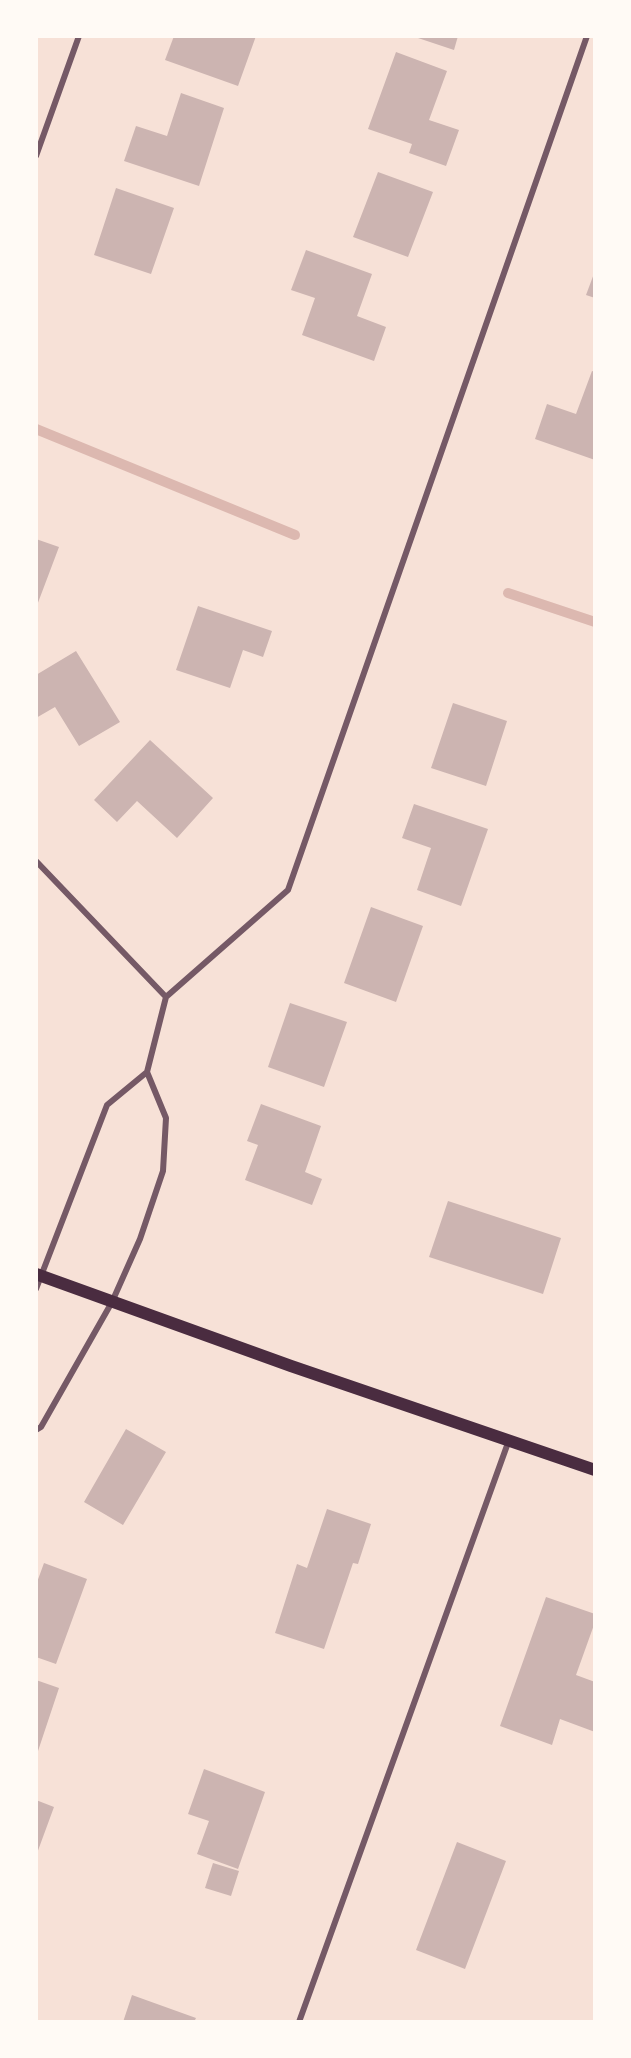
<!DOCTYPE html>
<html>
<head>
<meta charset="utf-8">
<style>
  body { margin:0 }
  #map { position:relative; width:631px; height:2058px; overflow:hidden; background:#f7e1d7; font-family:Mulish,sans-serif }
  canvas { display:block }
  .frame { position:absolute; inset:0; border:38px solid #fffaf5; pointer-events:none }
</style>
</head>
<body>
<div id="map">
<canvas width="631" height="2058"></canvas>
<div class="frame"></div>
</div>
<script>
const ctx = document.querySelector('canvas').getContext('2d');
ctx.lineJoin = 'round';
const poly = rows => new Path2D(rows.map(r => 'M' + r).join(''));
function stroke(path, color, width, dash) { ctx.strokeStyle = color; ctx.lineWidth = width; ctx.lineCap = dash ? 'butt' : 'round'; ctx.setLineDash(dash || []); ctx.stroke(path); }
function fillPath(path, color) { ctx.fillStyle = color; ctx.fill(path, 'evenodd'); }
stroke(poly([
  [36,429,295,535],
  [508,593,595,622]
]), '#dcb8b0', 10);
fillPath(poly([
  [174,36,205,38,206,36,256,36,238,86,165,60],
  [412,36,458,36,454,50],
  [396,52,447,71,429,120,459,130,446,166,409,153,412,144,368,129],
  [181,93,224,108,199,186,124,161,136,126,167,136],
  [378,172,433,192,408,257,353,237],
  [116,188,174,208,151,274,94,255],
  [306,250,372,274,357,316,386,327,374,361,302,335,315,298,291,290],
  [595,271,595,298,586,295],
  [592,371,595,372,595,460,535,439,547,404,576,414],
  [36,539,59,547,36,608],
  [198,606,272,631,263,657,243,650,230,688,176,670],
  [76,651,120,722,79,746,55,707,36,718,36,675],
  [453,703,507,721,486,786,431,768],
  [150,740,213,798,177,838,137,801,117,822,94,800],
  [414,804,488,829,461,906,417,890,431,848,402,838],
  [371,907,423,926,396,1002,344,983],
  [290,1003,347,1022,324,1087,268,1067],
  [261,1104,321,1126,305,1172,322,1179,312,1205,245,1180,258,1145,247,1141],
  [448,1201,561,1238,543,1294,429,1257],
  [126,1429,166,1452,123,1525,84,1502],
  [327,1509,371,1524,358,1564,353,1563,324,1649,275,1633,297,1564,307,1568],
  [44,1563,87,1579,56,1664,36,1657,36,1585],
  [546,1597,595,1614,595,1622,576,1675,595,1682,595,1732,560,1719,552,1745,500,1726],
  [36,1680,59,1688,36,1757],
  [204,1769,265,1792,238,1869,197,1854,209,1821,188,1814],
  [36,1800,54,1807,36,1856],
  [457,1842,506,1861,465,1969,416,1950],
  [213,1863,239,1871,231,1896,205,1888],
  [132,1995,196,2018,194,2022,123,2022]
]), '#ccb4b1');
stroke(poly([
  [36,156,79,36],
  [36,861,166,997],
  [36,1289,107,1105,147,1072],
  [36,1430,41,1427,112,1302,140,1239,163,1171,166,1118,147,1072,166,997,288,890,587,36],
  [299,2022,509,1440]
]), '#755966', 6);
stroke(poly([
  [36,1274,291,1366,595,1470]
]), '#4a2c40', 12);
</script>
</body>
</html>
